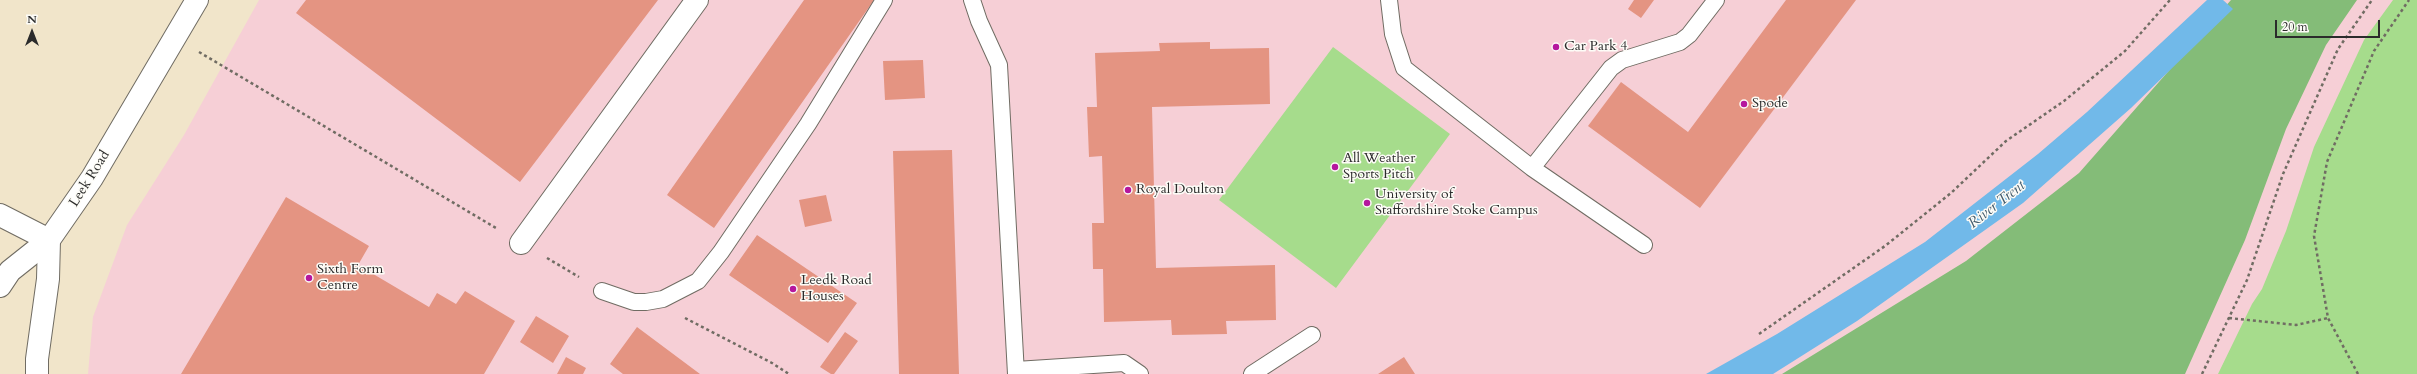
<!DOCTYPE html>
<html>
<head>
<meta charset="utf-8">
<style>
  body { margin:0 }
  #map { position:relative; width:2417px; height:374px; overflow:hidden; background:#f1e5ca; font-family:Cardo,serif }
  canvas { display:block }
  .north { position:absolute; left:12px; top:12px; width:40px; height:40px; -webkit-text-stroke:3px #fdfcf7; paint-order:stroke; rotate:0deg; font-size:11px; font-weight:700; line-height:16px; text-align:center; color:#2b2b2b }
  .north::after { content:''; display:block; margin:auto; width:14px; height:18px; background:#2b2b2b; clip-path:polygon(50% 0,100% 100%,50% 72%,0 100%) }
  .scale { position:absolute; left:2275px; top:20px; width:105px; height:18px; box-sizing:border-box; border:2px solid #2b2b2b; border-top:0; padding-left:5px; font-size:12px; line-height:14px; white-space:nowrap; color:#2b2b2b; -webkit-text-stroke:3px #fdfcf7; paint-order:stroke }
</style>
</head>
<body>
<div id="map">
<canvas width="2417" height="374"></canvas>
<div class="north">N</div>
<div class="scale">20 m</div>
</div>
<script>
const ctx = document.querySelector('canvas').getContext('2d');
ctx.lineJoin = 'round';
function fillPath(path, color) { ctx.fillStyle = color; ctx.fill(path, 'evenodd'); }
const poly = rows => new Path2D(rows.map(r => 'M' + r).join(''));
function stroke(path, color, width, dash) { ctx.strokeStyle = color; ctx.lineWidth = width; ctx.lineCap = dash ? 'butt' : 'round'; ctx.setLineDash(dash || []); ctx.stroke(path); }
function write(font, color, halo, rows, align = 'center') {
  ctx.font = font + ' Cardo,serif'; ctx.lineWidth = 3; ctx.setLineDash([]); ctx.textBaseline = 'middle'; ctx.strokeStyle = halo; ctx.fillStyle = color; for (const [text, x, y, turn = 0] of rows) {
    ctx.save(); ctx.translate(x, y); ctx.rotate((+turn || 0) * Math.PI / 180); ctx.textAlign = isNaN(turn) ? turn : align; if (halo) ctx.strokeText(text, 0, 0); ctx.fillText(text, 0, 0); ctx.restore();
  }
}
fillPath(poly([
  [259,0,2417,0,2417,374,88,374,93,317,127,225,184,135]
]), '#f6cfd6');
fillPath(poly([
  [2393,0,2417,0,2417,374,2218,374,2252,304,2262,289,2286,231,2314,147,2364,40],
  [1333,47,1450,134,1336,288,1219,200]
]), '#a6dc8c');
fillPath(poly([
  [2231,0,2357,0,2326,45,2286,129,2245,240,2185,374,1782,374,1966,261,2079,173]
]), '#84bc78');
fillPath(poly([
  [2207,0,2223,0,2233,9,2131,108,2023,203,1857,321,1773,374,1706,374,1777,334,1925,242,2038,154,2087,112]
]), '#71b9e9');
fillPath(poly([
  [306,0,658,0,520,182,296,13],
  [804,0,874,0,714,228,667,195],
  [1634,0,1654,0,1641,18,1628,9],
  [1786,0,1856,0,1700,208,1588,126,1621,82,1688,132],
  [1210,42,1210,49,1269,48,1270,104,1152,107,1156,268,1275,265,1276,320,1226,321,1227,334,1172,335,1171,320,1104,322,1103,269,1093,269,1092,223,1104,223,1102,156,1089,157,1087,107,1097,107,1095,53,1160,51,1159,43],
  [923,60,925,98,885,100,883,61],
  [952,150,959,374,899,374,893,151],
  [826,195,832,221,805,227,799,200],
  [286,197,369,246,358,265,429,307,437,293,456,304,465,291,515,321,484,374,181,374],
  [757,235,857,303,828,343,729,275],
  [536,316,569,336,553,363,520,342],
  [637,327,700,374,623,374,610,364],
  [845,332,858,341,834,374,831,374,820,367],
  [566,357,586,368,583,374,557,374],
  [1404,357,1415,374,1378,374]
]), '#e49482');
const service = poly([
  [972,0,979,21,999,65,1016,374],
  [1389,0,1393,34,1404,68,1532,168,1611,68,1622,60,1680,42,1689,35,1716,0],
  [1532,168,1644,245],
  [602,291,634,302,646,302,663,299,698,281,721,252,808,124,884,0],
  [1016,370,1124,363,1140,374],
  [1252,374,1312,335]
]);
const pedestrian = poly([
  [521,243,697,0]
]);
const tertiary = poly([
  [0,215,49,240]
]);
const primary = poly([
  [0,286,10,271,49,240]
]);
const trunk = poly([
  [37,374,37,359,48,279,49,240,92,178,197,0]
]);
stroke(service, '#706c63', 18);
stroke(pedestrian, '#706c63', 24);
stroke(tertiary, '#706c63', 24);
stroke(primary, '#706c63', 24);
stroke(trunk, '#706c63', 24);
stroke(poly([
  [199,52,496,228],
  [547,258,579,277],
  [685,318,772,363,789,374],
  [2229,318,2296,325,2328,318],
  [1759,334,1885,246,1951,193,2006,141,2064,101,2125,51,2170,0],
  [2202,374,2247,280,2283,174,2338,49,2372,0],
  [2358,374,2328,318,2314,236,2327,162,2374,51,2409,0]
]), '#706c63', 2.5, [3, 3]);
stroke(service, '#fff', 16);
stroke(pedestrian, '#fff', 22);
stroke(tertiary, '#fff', 22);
stroke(primary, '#fff', 22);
stroke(trunk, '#fff', 22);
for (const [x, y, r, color] of [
  [1556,47,4,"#b5179e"],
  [1744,104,4,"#b5179e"],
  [1335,167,4,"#b5179e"],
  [1128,190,4,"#b5179e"],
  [1367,203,4,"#b5179e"],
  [309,278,4,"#b5179e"],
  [793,289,4,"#b5179e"]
]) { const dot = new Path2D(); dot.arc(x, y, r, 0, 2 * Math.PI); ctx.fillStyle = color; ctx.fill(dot); stroke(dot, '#fdfcf7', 1.5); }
write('14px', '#2b2b2b', '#fdfcf7', [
  ["Car Park 4",1564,47],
  ["Spode",1752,104],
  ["All Weather",1343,159],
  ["Sports Pitch",1343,175],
  ["Royal Doulton",1136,190],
  ["University of",1375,195],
  ["Staffordshire Stoke Campus",1375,211],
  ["Sixth Form",317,270],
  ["Centre",317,286],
  ["Leedk Road",801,281],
  ["Houses",801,297]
], 'left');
write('14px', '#2b2b2b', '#fdfcf7', [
  ["Leek Road",90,179,-58]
]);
write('italic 15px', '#445d6e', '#fdfcf7', [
  ["River Trent",1997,205,-38]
]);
</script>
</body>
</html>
